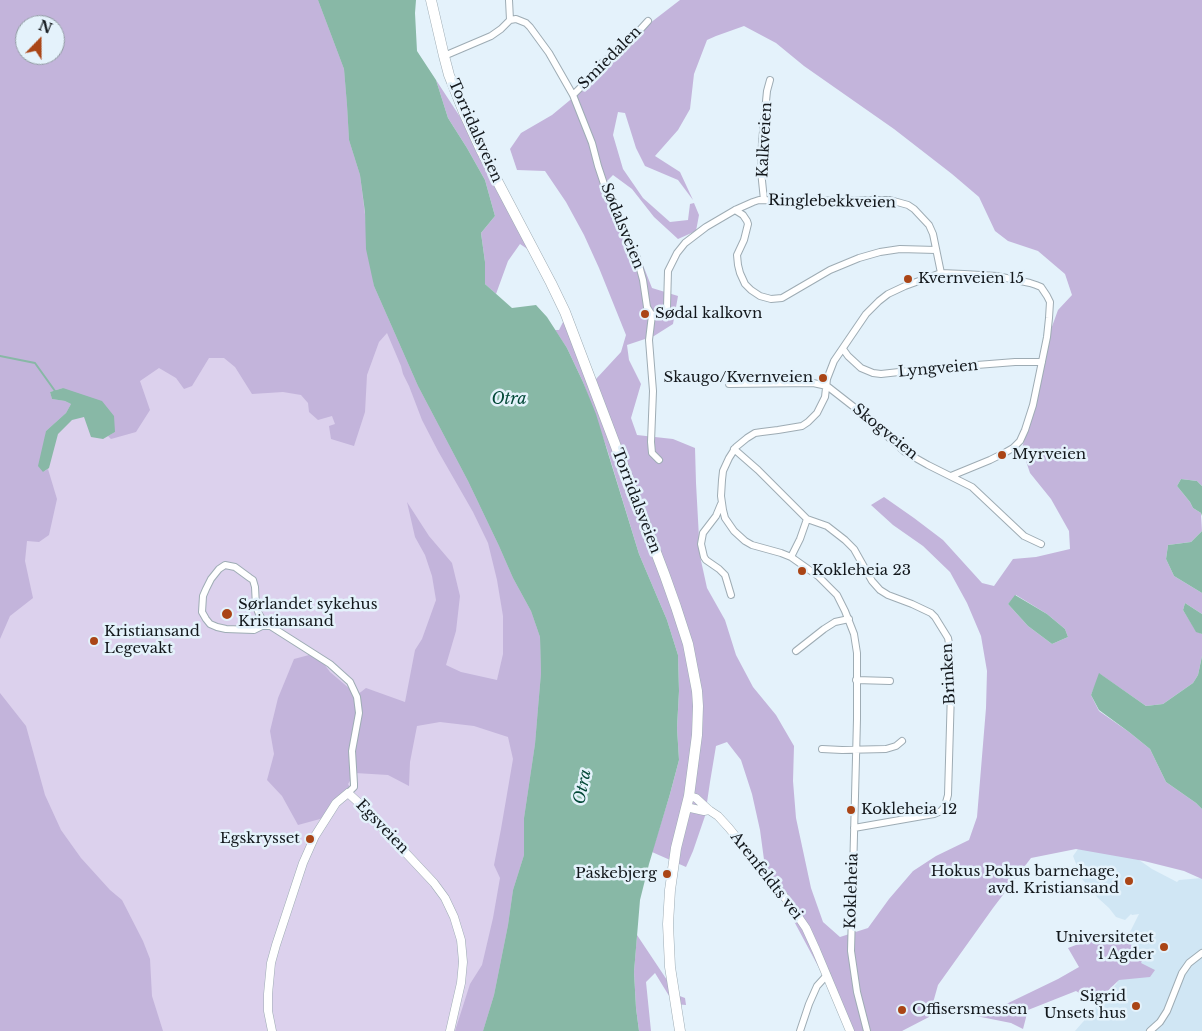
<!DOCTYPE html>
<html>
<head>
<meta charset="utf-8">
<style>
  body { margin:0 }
  #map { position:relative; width:1202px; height:1031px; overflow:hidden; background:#e4f2fb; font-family:"Libre Baskerville",serif }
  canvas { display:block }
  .north { position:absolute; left:15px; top:15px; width:50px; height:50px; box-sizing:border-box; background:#e4f2fb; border:1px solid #909ba2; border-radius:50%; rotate:22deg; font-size:14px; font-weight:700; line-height:20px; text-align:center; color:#13181c }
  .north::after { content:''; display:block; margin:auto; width:18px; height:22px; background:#aa4516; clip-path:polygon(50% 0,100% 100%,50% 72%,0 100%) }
</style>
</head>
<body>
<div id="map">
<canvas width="1202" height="1031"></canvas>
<div class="north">N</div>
</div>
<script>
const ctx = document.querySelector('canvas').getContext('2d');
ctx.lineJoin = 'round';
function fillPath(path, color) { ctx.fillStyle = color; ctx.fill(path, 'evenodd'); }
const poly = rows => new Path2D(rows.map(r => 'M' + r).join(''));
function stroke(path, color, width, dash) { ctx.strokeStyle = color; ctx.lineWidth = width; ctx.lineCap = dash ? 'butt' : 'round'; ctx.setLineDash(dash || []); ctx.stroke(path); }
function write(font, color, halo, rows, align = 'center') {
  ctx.font = font + ' "Libre Baskerville",serif'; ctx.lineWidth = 5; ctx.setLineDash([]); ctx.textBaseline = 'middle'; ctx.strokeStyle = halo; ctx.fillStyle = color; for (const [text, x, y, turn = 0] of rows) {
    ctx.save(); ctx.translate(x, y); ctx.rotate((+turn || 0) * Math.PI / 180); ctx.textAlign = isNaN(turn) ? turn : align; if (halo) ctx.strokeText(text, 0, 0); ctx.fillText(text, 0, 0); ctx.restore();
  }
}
fillPath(poly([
  [1083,842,1126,851,1152,869,1177,882,1179,880,1202,878,1202,1031,1075,1031,1117,983,1129,934,1139,914,1132,915,1131,914,1125,920,1116,917,1109,908,1098,898,1082,879,1073,856]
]), '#d0e6f4');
fillPath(poly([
  [0,0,348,0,565,613,541,1031,0,1031],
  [25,25,55,25,55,55,25,55]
]), '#dcd1ed');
fillPath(poly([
  [0,0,318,0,344,69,347,105,349,140,360,175,374,286,418,386,468,481,499,546,513,578,531,611,540,637,541,673,538,708,535,744,524,818,524,855,513,890,508,925,494,995,483,1031,455,1031,470,984,482,965,493,918,500,878,494,865,501,829,513,759,508,737,474,726,440,722,417,726,410,762,409,786,388,775,355,773,348,784,356,799,349,797,320,819,298,825,282,796,267,780,274,754,270,731,278,698,294,659,309,655,319,657,330,672,357,695,366,688,405,702,415,650,422,639,436,600,432,576,425,555,415,537,407,502,429,536,452,563,460,596,456,631,446,665,461,672,497,680,503,654,503,616,497,580,488,543,473,512,438,451,422,420,409,386,403,374,401,366,387,333,379,342,367,375,365,412,354,446,331,439,329,426,335,424,332,416,318,420,309,412,308,403,301,395,283,392,252,394,235,367,224,358,209,358,192,386,184,389,176,378,159,368,140,381,150,410,136,432,111,439,108,436,115,432,63,388,50,392,52,399,65,401,71,404,66,413,46,431,43,472,48,469,57,499,49,535,39,542,27,541,25,561,33,598,10,616,0,639],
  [25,25,55,25,55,55,25,55],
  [680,0,1202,0,1202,486,1197,481,1181,479,1177,486,1190,502,1193,508,1201,513,1202,531,1191,542,1168,545,1166,559,1174,576,1202,593,1202,614,1185,603,1183,610,1196,631,1202,634,1202,656,1198,675,1193,683,1163,704,1146,706,1100,674,1091,695,1099,711,1129,732,1150,749,1166,782,1196,803,1202,809,1202,879,1184,871,1144,861,1076,849,1031,858,993,908,938,985,929,1017,902,1031,848,1031,834,996,765,867,760,830,752,794,741,760,727,742,716,746,710,782,705,816,693,851,686,867,652,852,670,794,679,760,677,728,679,691,678,655,667,620,639,554,607,449,583,382,567,348,555,330,559,330,565,318,549,280,535,254,520,244,508,261,496,294,485,284,485,262,481,233,495,216,485,180,467,148,448,118,436,80,481,149,513,213,556,292,590,373,596,379,621,352,626,335,599,268,584,235,566,202,545,171,517,170,510,149,521,133,552,115,581,91,597,70,632,37],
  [744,26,776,43,804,66,894,129,952,174,979,197,995,231,1008,241,1038,251,1065,274,1072,295,1058,310,1046,343,1022,449,1030,473,1051,499,1069,531,1070,549,1036,557,1013,559,994,586,982,583,943,540,914,518,884,497,871,505,893,525,923,546,950,572,967,603,981,636,987,671,986,708,977,817,969,840,936,856,913,871,889,899,868,928,840,937,823,922,811,888,796,818,793,781,794,746,776,715,753,687,736,655,725,620,707,588,700,556,696,483,695,448,673,439,637,435,631,418,641,384,629,360,627,345,654,336,673,324,678,296,652,288,637,250,617,215,606,182,613,175,632,189,654,217,678,239,696,231,699,215,694,203,690,204,688,220,670,222,643,198,623,169,613,135,618,112,625,113,636,148,645,166,678,180,693,200,680,172,655,156,678,130,690,109,694,74,707,40,716,36],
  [1016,595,1047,614,1065,629,1068,637,1052,644,1028,626,1008,604],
  [0,693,26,726,45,795,61,830,81,858,110,890,122,900,143,941,150,959,152,996,163,1031,0,1031],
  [1119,933,1144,957,1141,963,1155,970,1150,977,1119,980,1095,1003,1076,991,1028,1010,1023,1029,1011,1023,976,1016,983,1007,1000,1007,1058,979,1079,967,1068,948,1097,937],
  [637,935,677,995,685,998,686,1005,674,1004,655,973,646,982,651,1031,639,1031,636,1008,634,972]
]), '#c3b4db');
fillPath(poly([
  [318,0,416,0,415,13,417,51,436,80,448,118,467,148,485,180,495,216,481,233,485,262,485,284,512,308,536,305,547,317,567,348,583,382,596,414,639,554,667,620,678,655,679,691,677,728,679,760,670,794,649,864,640,900,634,972,636,1008,639,1031,483,1031,494,995,508,925,513,890,524,855,524,818,535,744,538,708,541,673,540,637,531,611,513,578,499,546,468,481,418,386,374,286,366,249,365,212,360,175,349,140,347,105,344,69],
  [63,388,102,401,114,416,115,432,103,439,91,437,84,417,72,420,58,434,49,468,43,472,38,466,46,431,66,413,71,404,65,401,52,399,50,392],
  [1181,479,1197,481,1202,486,1202,516,1201,513,1193,508,1190,502,1177,486],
  [1202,531,1202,593,1174,576,1166,559,1168,545,1191,542],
  [1015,595,1047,614,1065,629,1068,637,1052,644,1028,626,1008,604],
  [1185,603,1202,614,1202,634,1196,632,1183,610],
  [1202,656,1202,809,1196,803,1166,782,1150,749,1129,732,1099,710,1091,695,1099,673,1146,706,1163,704,1193,683,1198,675]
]), '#88b8a6');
stroke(poly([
  [0,356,35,363,55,391]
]), '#88b8a6', 2);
const minor = poly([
  [509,0,510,20],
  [444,56,491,36,501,29,510,20,516,19,526,23,530,27,549,53,573,95,592,143,598,166,609,199,637,258,643,280,647,307,652,315,649,340,653,391,651,442,652,453,659,460],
  [573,95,586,82,602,63,628,43,648,21],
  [764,200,761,171,762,142,767,91,770,80],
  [735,210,743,215,747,221,748,224,744,240,737,255,738,265,740,273,745,284,751,290,760,296,771,299,782,298,830,270,859,258,880,252,900,249,936,250],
  [652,315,662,313,667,307,668,271,677,253,685,243,706,227,735,210,753,202,759,200,793,201,864,200,890,200,908,205,914,209,929,225,933,234,941,273],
  [843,349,848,356,861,368,873,373,881,374,926,369,1015,362,1042,362],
  [729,384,813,383,827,386,859,411,905,452,928,465,972,487,1024,536,1041,544],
  [734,449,758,470,807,519,827,526,845,540,854,549,872,581,880,590,888,595,912,604,931,613,935,617,948,638,950,649,951,691,948,795,945,806,941,811,934,814,854,828],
  [721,504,716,516,703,533,701,544,704,557,706,560,719,569,725,575,731,595],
  [791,557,800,539,807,519],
  [270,626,262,626,254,630,226,629,217,627,210,624,206,619,202,612,203,596,206,589,211,579,219,569,225,565,235,567,250,578,253,580,255,587,256,606,259,614,264,622,330,664,350,682,357,697,359,713,352,751,354,784,354,787,348,793],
  [796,651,824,629,835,622,849,619],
  [856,680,890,681],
  [822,749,842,750,886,749,896,746,902,741],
  [800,1031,809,1004,817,986,827,975],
  [867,1031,857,992,851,951,857,719,857,653,854,634,845,611,837,595,818,576,791,557,781,553,752,545,745,541,734,531,725,518,723,510,721,496,722,480,723,471,729,458,736,447,747,438,755,433,762,432,778,430,802,426,808,422,817,413,825,397,827,379,834,361,866,314,879,301,888,294,905,286,941,273,964,274,997,276,1030,283,1036,285,1041,287,1047,296,1050,302,1049,318,1047,337,1039,376,1033,405,1025,430,1020,441,1013,448,1006,452,990,460,951,476],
  [1150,1031,1160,1022,1167,1011,1182,973,1189,963,1202,953]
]);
const tertiary = poly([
  [689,796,696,798,709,810,718,816,729,828,786,899,806,928,816,950,850,1031],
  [686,807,704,811,709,810],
  [272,1031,268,1011,268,994,271,963,276,945,303,863,315,836,336,803,348,793,359,803,434,883,445,898,454,917,461,940,463,962,461,983,450,1031]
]);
const primary = poly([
  [431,0,444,56,449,75,465,115,481,150,551,283,565,312,665,576,676,607,688,644,697,691,698,706,697,735,689,796,676,848,670,890,668,924,670,967,680,1031]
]);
stroke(minor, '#9eacb4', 8);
stroke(tertiary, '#9eacb4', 9);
stroke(primary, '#9eacb4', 11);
stroke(minor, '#fff', 6);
stroke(tertiary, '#fff', 8);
stroke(primary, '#fff', 10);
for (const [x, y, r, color] of [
  [908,279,5,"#aa4516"],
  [645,314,5,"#aa4516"],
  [823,378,5,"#aa4516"],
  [1002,455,5,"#aa4516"],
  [802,571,5,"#aa4516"],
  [227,614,6,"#aa4516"],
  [94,641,5,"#aa4516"],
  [851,810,5,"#aa4516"],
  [310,839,5,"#aa4516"],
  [667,874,5,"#aa4516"],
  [1129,881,5,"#aa4516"],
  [1164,947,5,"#aa4516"],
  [1136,1006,5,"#aa4516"],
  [902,1010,5,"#aa4516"]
]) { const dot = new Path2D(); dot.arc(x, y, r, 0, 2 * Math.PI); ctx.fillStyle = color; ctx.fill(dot); stroke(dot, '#e4f2fb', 2); }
write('15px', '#13181c', '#e4f2fb', [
  ["Smiedalen",610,58,-45],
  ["Torridalsveien",475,131,66],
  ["Kalkveien",765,140,-87],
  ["Ringlebekkveien",832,202,1],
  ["Sødalsveien",622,226,68],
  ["Lyngveien",938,369,-5],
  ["Skogveien",885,432,39],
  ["Torridalsveien",636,501,69],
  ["Brinken",949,674,-93],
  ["Egsveien",382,827,46],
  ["Arenfeldts vei",766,876,52],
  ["Kokleheia",852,891,-88]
]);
write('15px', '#13181c', '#e4f2fb', [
  ["Kvernveien 15",918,279],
  ["Sødal kalkovn",655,314],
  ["Skaugo/Kvernveien",813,378,"right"],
  ["Myrveien",1012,455],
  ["Kokleheia 23",812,571],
  ["Sørlandet sykehus",238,605],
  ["Kristiansand",238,622],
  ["Kristiansand",104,632],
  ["Legevakt",104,649],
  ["Kokleheia 12",861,810],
  ["Egskrysset",300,839,"right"],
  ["Hokus Pokus barnehage,",1119,872,"right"],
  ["avd. Kristiansand",1119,889,"right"],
  ["Påskebjerg",657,874,"right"],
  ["Universitetet",1154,938,"right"],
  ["i Agder",1154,955,"right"],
  ["Sigrid",1126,997,"right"],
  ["Unsets hus",1126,1014,"right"],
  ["Offisersmessen",912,1010]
], 'left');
write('italic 16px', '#034837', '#e4f2fb', [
  ["Otra",509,399],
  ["Otra",583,787,-79]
]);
</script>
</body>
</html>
